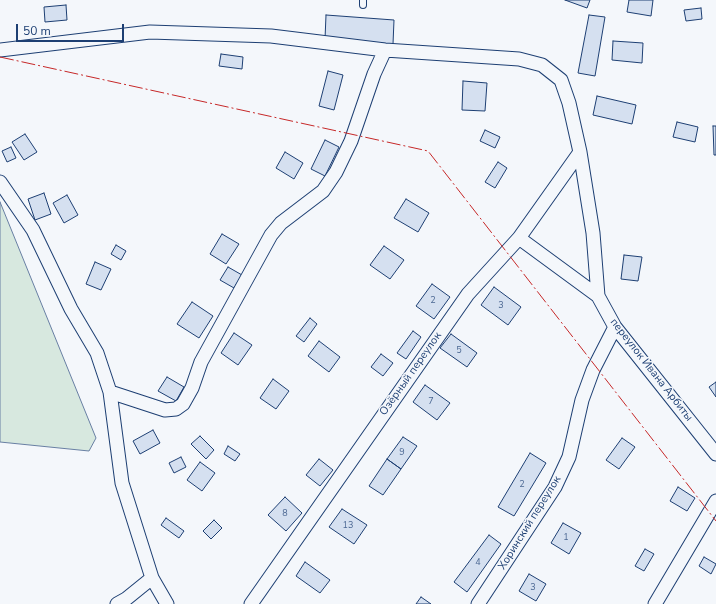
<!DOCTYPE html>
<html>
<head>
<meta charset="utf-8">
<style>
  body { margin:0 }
  #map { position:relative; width:716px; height:604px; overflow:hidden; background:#f4f7fb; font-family:"Nunito Sans",sans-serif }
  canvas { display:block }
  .scale { position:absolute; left:16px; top:24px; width:108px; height:18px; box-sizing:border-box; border:2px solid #1d3f73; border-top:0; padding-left:5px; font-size:12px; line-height:14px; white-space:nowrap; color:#1d3f73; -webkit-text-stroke:3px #f4f7fb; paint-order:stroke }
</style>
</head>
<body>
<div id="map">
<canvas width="716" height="604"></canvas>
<div class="scale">50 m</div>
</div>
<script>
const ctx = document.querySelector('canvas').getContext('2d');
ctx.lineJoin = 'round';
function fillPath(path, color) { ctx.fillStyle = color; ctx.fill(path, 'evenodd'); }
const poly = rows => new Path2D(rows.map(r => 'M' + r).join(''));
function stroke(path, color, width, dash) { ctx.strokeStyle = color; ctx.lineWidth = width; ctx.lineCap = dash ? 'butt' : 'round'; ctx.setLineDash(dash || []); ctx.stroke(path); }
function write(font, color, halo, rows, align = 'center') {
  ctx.font = font + ' "Nunito Sans",sans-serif'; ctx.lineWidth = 3; ctx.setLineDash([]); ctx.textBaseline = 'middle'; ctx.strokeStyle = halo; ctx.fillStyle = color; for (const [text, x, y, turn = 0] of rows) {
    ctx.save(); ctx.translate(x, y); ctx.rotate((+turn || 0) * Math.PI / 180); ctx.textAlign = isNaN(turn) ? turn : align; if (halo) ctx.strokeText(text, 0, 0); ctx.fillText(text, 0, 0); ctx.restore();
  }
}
const green = poly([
  [0,202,96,438,89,451,0,442,0,202]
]);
fillPath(green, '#d7e8df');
stroke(green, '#687fa3', 1);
const building = poly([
  [565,0,590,0,587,8,565,0],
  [629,0,653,0,651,16,627,12,629,0],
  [66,5,67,20,45,22,44,7,66,5],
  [701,8,702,19,686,21,684,10,701,8],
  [326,15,394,20,393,44,325,39,326,15],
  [589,15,605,17,595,76,578,73,589,15],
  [613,41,643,43,642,63,612,60,613,41],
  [221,54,243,57,242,69,219,66,221,54],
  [328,71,343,75,334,110,319,106,328,71],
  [463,81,487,83,485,111,462,110,463,81],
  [597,96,636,105,632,124,593,115,597,96],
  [677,122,698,127,695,142,673,137,677,122],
  [713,126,716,126,716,155,714,155,713,126],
  [485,130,500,137,495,148,480,141,485,130],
  [25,134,37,152,24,160,12,142,25,134],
  [325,140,339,147,325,176,311,169,325,140],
  [11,147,16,158,7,162,2,151,11,147],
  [285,152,303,163,294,179,276,168,285,152],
  [498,162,507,168,495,188,485,182,498,162],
  [44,193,51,214,35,220,28,199,44,193],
  [67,195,78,215,64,223,53,203,67,195],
  [406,199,429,213,418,232,394,218,406,199],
  [222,234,239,244,226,264,210,254,222,234],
  [116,245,126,251,121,260,111,254,116,245],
  [384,246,404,260,390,279,370,265,384,246],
  [624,255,642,257,638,281,621,279,624,255],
  [95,262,111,269,101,290,86,284,95,262],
  [228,267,242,275,234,288,220,280,228,267],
  [432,284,450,297,434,319,416,306,432,284],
  [494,287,521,307,508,325,481,305,494,287],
  [192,302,213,316,199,338,177,324,192,302],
  [310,318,317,324,304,342,296,336,310,318],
  [413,331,421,337,406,359,397,353,413,331],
  [234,333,252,345,238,365,221,353,234,333],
  [451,334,477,353,467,367,440,348,451,334],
  [319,341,340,357,329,372,308,356,319,341],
  [381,354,393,363,383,376,371,367,381,354],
  [167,377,184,387,176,401,158,391,167,377],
  [273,379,289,391,276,409,260,398,273,379],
  [716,382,716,397,709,387,716,382],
  [425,385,450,403,437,420,413,402,425,385],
  [153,430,160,443,140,454,133,441,153,430],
  [200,436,214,450,206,459,191,444,200,436],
  [403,437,417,446,401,469,387,459,403,437],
  [622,438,635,447,619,469,606,460,622,438],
  [228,446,240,454,235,461,224,454,228,446],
  [530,453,546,463,514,516,498,507,530,453],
  [181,457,186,467,174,473,169,463,181,457],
  [319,459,333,470,320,486,306,475,319,459],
  [387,459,401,469,383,495,369,486,387,459],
  [200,462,215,473,202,491,187,480,200,462],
  [678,487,695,498,687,511,670,501,678,487],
  [285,497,302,513,286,531,268,515,285,497],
  [342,509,367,525,354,544,329,527,342,509],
  [166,518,184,531,179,538,161,525,166,518],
  [214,520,222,528,211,539,203,531,214,520],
  [563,523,581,533,569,554,551,543,563,523],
  [489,535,501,544,467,592,454,582,489,535],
  [645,549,654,554,644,571,635,566,645,549],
  [704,557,716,564,711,574,699,566,704,557],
  [305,562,330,580,320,593,296,576,305,562],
  [529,574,546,584,536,601,519,591,529,574],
  [421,597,431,604,416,604,421,597]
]);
fillPath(building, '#d5e0f0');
stroke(building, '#1d3f73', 1);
const lane = poly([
  [363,5,363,0]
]);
const street = poly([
  [0,50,150,32,271,36,385,50,519,59,542,65,561,80,569,103,580,152,593,233,598,296,615,327,716,454],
  [0,182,33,230,71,309,97,353,110,392,122,483,152,578,167,604],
  [519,238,598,296],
  [110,392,165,410,176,409,183,404,192,388,201,362,271,235,281,223,323,191,336,172,351,141,374,74,385,50],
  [117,604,126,599,152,578],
  [251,604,468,294,519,238,580,152],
  [478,604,555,487,569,457,582,400,593,370,615,327],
  [655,604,716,501]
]);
stroke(lane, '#1d3f73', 8);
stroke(street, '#1d3f73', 15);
stroke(lane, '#f4f7fb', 6);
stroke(street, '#f4f7fb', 13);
stroke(poly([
  [0,57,428,151,716,521]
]), '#c62828', 1, [14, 3, 2, 3]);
write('9px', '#4b6792', null, [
  ["2",433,301],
  ["3",501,306],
  ["5",459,351],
  ["7",431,402],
  ["9",402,453],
  ["2",522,485],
  ["8",285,514],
  ["13",348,526],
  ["1",566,538],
  ["4",478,563],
  ["3",533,588]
]);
write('11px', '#1d3f73', '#f4f7fb', [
  ["переулок Ивана Арбиты",651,370,52],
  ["Озёрный переулок",411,374,-55],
  ["Хоринский переулок",530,523,-58]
]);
</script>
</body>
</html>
